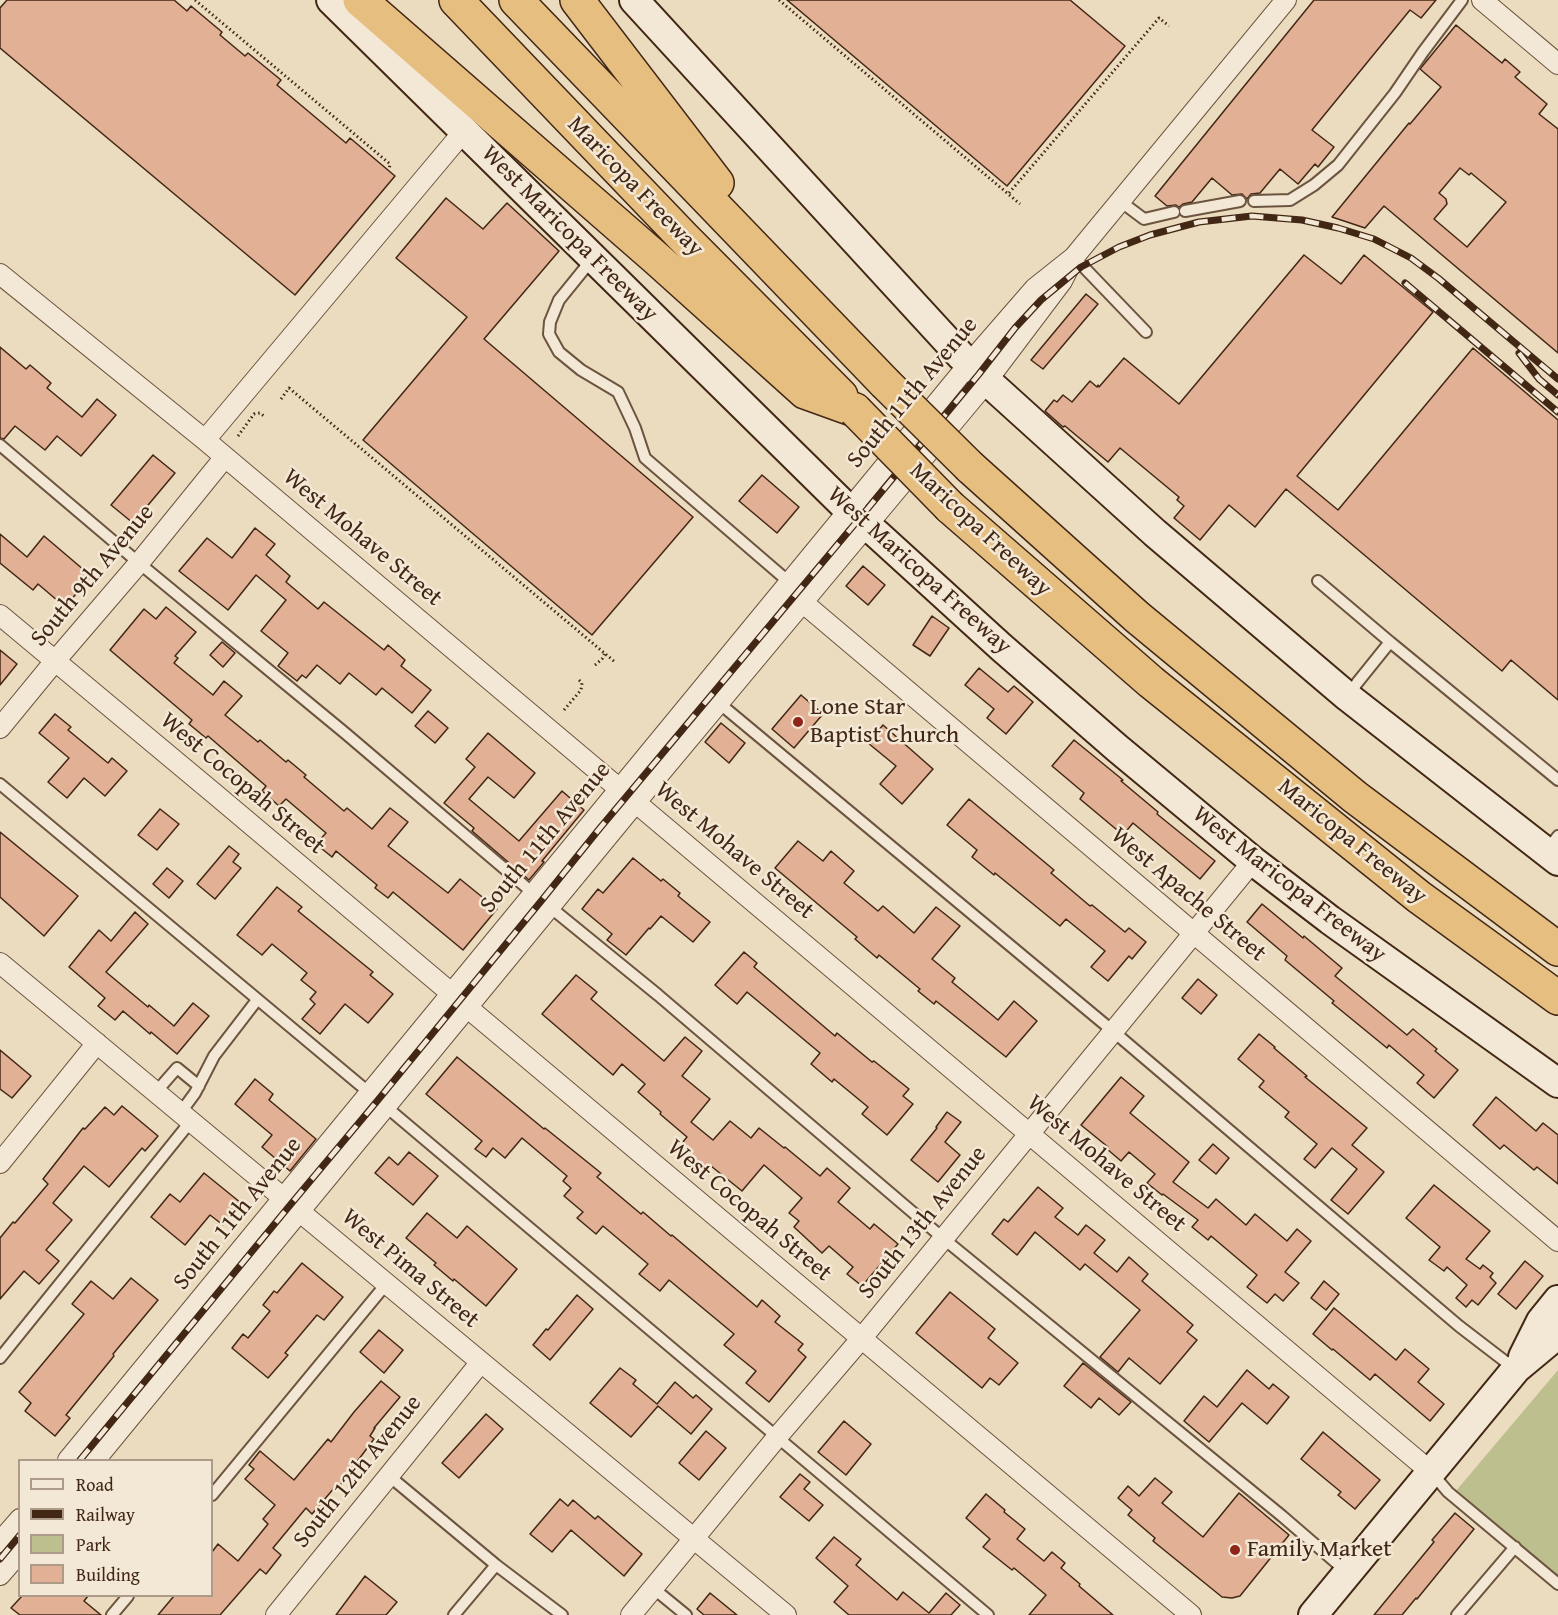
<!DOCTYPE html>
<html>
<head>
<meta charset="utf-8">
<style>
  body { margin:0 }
  #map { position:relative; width:1558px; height:1615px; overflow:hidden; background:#ecdcbf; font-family:"Gentium Book Plus",serif }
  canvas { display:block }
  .legend { position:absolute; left:18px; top:1459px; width:195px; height:138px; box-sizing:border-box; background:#f3e8d5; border:2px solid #ac9b88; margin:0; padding:8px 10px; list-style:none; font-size:18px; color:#422715 }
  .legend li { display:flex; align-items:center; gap:12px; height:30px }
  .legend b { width:30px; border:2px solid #ac9b88 }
</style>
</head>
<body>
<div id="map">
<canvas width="1558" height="1615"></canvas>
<ul class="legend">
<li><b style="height:8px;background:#f3e8d5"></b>Road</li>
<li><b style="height:8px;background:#422715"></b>Railway</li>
<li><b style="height:16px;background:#bdbf8e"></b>Park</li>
<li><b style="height:16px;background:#e2b095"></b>Building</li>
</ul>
</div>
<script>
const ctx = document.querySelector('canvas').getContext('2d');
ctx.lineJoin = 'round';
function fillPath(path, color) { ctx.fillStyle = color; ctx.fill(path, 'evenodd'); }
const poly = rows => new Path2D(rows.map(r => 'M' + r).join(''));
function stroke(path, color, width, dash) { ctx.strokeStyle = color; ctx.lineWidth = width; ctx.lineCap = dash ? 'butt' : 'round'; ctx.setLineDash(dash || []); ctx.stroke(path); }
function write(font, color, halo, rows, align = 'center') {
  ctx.font = font + ' "Gentium Book Plus",serif'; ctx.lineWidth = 5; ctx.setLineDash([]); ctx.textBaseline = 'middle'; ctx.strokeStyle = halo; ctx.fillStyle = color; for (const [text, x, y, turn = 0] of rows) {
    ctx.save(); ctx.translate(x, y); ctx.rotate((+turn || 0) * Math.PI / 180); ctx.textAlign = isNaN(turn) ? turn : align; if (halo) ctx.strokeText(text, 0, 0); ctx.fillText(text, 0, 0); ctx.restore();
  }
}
fillPath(poly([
  [1558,1370,1558,1579,1455,1492]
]), '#bdbf8e');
const building = poly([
  [7,0,174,0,187,11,191,6,222,32,220,35,245,56,248,53,281,80,277,85,346,143,350,138,395,176,295,295,0,48,0,8,7,0],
  [787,0,1070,0,1125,46,1007,186,787,0],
  [1314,0,1436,0,1421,18,1410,10,1312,130,1334,147,1318,167,1315,164,1298,184,1280,169,1260,193,1251,194,1247,199,1242,194,1232,195,1212,178,1192,202,1183,204,1179,207,1176,205,1167,206,1155,196,1314,0],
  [1456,25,1502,63,1505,59,1520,72,1515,77,1547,104,1539,114,1558,129,1558,353,1384,206,1365,228,1332,217,1409,123,1410,124,1441,87,1420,69,1456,25],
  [1460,168,1469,175,1471,173,1506,202,1467,247,1434,219,1447,204,1446,199,1439,193,1460,168],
  [446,198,483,229,507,203,559,251,484,339,693,517,592,635,363,440,467,317,396,258,446,198],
  [1304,255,1341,284,1364,255,1433,312,1297,476,1338,510,1473,348,1558,420,1558,700,1511,660,1502,671,1286,489,1255,527,1229,505,1200,540,1174,518,1184,506,1177,500,1179,497,1120,448,1108,462,1065,426,1063,427,1045,411,1054,400,1057,402,1063,395,1072,402,1090,381,1097,387,1098,385,1099,387,1124,358,1179,404,1304,255],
  [1086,294,1098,304,1043,369,1031,360,1086,294],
  [0,347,26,369,30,365,51,383,47,388,82,417,97,399,116,415,81,456,57,436,45,450,15,426,4,439,0,438,0,347],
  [153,455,175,473,133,523,111,505,153,455],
  [762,475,799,507,777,533,739,501,762,475],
  [255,528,275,544,266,555,290,576,286,582,318,609,324,602,384,650,388,645,405,660,401,666,431,690,412,713,382,688,376,695,349,673,340,684,317,665,306,678,302,675,297,681,278,666,288,653,261,631,286,600,256,575,228,610,179,571,207,538,232,558,255,528],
  [0,534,27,557,44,536,91,576,65,607,38,584,33,590,0,563,0,534],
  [863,566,885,585,868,605,846,586,863,566],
  [166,607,196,632,175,656,178,658,174,663,213,695,224,681,242,696,225,715,258,742,260,740,286,762,288,760,306,775,304,777,344,811,347,808,372,829,390,808,408,822,388,846,448,893,460,879,497,909,463,950,393,892,388,898,375,888,377,885,336,851,332,857,316,844,326,833,286,799,279,806,262,791,266,786,208,736,206,738,189,724,192,720,110,650,144,609,156,619,166,607],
  [932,616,949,628,930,656,913,645,932,616],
  [222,642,235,653,223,667,210,655,222,642],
  [0,650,17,664,0,685,0,650],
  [979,668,1008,692,1014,686,1033,702,1006,734,987,718,994,709,965,685,979,668],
  [801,695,823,714,794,748,772,729,801,695],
  [428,711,448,728,435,743,415,726,428,711],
  [55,714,71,727,68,730,108,763,112,758,127,771,105,796,84,778,67,798,48,782,69,758,39,733,55,714],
  [721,723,745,743,729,763,705,742,721,723],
  [883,725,933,769,902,804,880,784,896,766,868,743,883,725],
  [488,733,535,773,514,798,488,777,469,799,519,841,562,791,584,810,542,861,544,862,529,880,472,831,474,828,444,803,475,767,466,759,488,733],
  [1074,740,1123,780,1121,781,1158,812,1157,814,1215,861,1200,879,1133,823,1123,835,1080,799,1084,793,1052,766,1074,740],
  [969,799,1054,870,1051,873,1090,906,1092,905,1125,932,1129,928,1146,942,1132,959,1129,956,1108,981,1091,967,1105,951,1066,919,1060,926,995,873,994,875,972,857,977,850,947,825,969,799],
  [160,809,179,824,157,850,138,835,160,809],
  [0,832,78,896,44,936,0,897,0,832],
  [798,841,823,861,831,851,854,871,844,883,878,911,883,906,914,933,936,907,960,926,932,959,955,978,952,982,998,1020,1014,1001,1037,1021,1006,1057,936,1001,934,1004,918,991,920,989,879,955,877,958,855,939,857,937,775,868,798,841],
  [229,846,239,854,233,862,241,868,215,899,197,884,229,846],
  [633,858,661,881,663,879,680,893,678,896,710,922,693,942,661,916,650,929,649,928,626,955,607,940,612,934,582,909,598,889,603,893,633,858],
  [167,868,183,881,169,898,153,884,167,868],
  [277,887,302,907,298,911,373,972,370,975,393,994,368,1023,345,1004,320,1034,302,1019,315,1004,310,999,316,992,301,980,307,973,272,944,262,955,237,935,277,887],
  [1262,904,1303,938,1304,936,1342,968,1335,976,1407,1035,1413,1029,1437,1049,1435,1051,1458,1070,1434,1098,1417,1083,1424,1075,1389,1045,1387,1048,1332,1003,1334,1001,1285,960,1287,956,1247,922,1262,904],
  [135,912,148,924,106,972,148,1007,149,1005,174,1026,193,1003,209,1016,177,1054,151,1032,150,1034,123,1011,115,1020,98,1006,105,998,69,967,99,930,111,941,135,912],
  [744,952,757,963,754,967,835,1036,837,1033,872,1062,874,1061,909,1089,903,1096,913,1104,887,1135,862,1114,868,1107,834,1079,832,1082,811,1064,820,1053,747,992,737,1004,715,985,744,952],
  [576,975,597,992,591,999,664,1061,685,1037,702,1051,682,1076,710,1099,691,1122,713,1140,730,1121,751,1138,759,1128,784,1148,785,1147,820,1176,827,1168,850,1188,838,1202,870,1229,874,1224,898,1244,862,1286,847,1274,853,1267,829,1246,822,1253,794,1227,799,1221,789,1213,802,1198,764,1165,742,1191,711,1166,706,1171,678,1148,687,1137,660,1114,661,1112,638,1092,645,1084,622,1064,613,1075,542,1014,576,975],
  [1198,979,1217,995,1201,1014,1182,998,1198,979],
  [1259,1034,1275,1047,1274,1048,1307,1076,1305,1077,1367,1128,1352,1145,1384,1172,1348,1214,1331,1200,1357,1169,1332,1148,1315,1168,1304,1159,1317,1144,1285,1117,1289,1112,1259,1087,1264,1081,1238,1059,1259,1034],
  [0,1050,31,1076,12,1098,0,1089,0,1050],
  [457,1057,544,1129,545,1128,601,1173,597,1177,641,1214,643,1212,671,1236,672,1235,757,1307,762,1300,780,1316,775,1322,803,1344,798,1350,806,1357,769,1402,746,1383,756,1371,724,1345,734,1334,669,1280,660,1291,639,1274,648,1264,603,1226,596,1234,577,1218,583,1212,564,1196,571,1188,563,1181,567,1176,522,1138,505,1158,493,1148,486,1157,475,1149,482,1141,426,1094,457,1057],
  [1121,1077,1144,1096,1130,1113,1189,1162,1173,1182,1208,1208,1216,1199,1246,1225,1255,1214,1287,1241,1297,1229,1311,1241,1285,1272,1299,1283,1283,1301,1275,1294,1267,1303,1247,1287,1257,1275,1211,1236,1208,1240,1192,1227,1198,1220,1163,1194,1162,1195,1147,1183,1155,1174,1129,1152,1121,1161,1107,1149,1108,1147,1081,1125,1121,1077],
  [255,1079,273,1094,269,1100,316,1139,290,1171,262,1147,272,1135,235,1104,255,1079],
  [1496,1097,1536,1131,1543,1123,1558,1135,1558,1184,1537,1167,1534,1170,1504,1145,1500,1149,1473,1125,1496,1097],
  [122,1106,158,1136,145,1151,142,1148,109,1187,84,1166,53,1203,72,1220,46,1250,59,1261,39,1284,24,1271,0,1299,0,1238,13,1222,15,1223,48,1184,43,1179,83,1128,85,1129,105,1107,114,1115,122,1106],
  [947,1112,961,1122,945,1142,960,1155,938,1182,911,1160,937,1128,936,1127,947,1112],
  [1213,1144,1229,1158,1216,1174,1199,1160,1213,1144],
  [409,1152,438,1176,413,1205,375,1173,389,1157,398,1165,409,1152],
  [204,1173,241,1203,223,1225,210,1215,185,1245,151,1217,170,1194,180,1202,204,1173],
  [1434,1185,1490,1231,1466,1259,1480,1269,1483,1265,1493,1273,1490,1277,1496,1283,1478,1305,1472,1300,1466,1307,1456,1298,1467,1285,1447,1267,1444,1271,1429,1260,1440,1247,1406,1218,1434,1185],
  [1038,1187,1063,1208,1055,1217,1078,1235,1086,1225,1105,1240,1094,1253,1117,1272,1129,1257,1148,1274,1142,1281,1193,1325,1187,1332,1197,1340,1160,1384,1129,1358,1118,1372,1100,1357,1140,1310,1085,1264,1080,1270,1035,1232,1017,1255,992,1234,1004,1219,1008,1222,1038,1187],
  [427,1213,457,1238,467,1226,517,1269,486,1306,454,1279,453,1281,434,1265,436,1263,406,1238,427,1213],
  [1525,1261,1543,1276,1516,1309,1498,1294,1525,1261],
  [302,1263,343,1297,324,1320,317,1315,285,1353,288,1355,268,1378,232,1348,243,1334,248,1338,270,1311,263,1305,274,1291,277,1293,302,1263],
  [131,1278,158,1300,113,1354,114,1356,66,1415,70,1418,55,1436,25,1411,31,1403,19,1392,84,1314,72,1304,91,1281,113,1299,131,1278],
  [1324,1281,1339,1294,1326,1310,1311,1298,1324,1281],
  [950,1292,995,1329,988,1338,1018,1363,999,1385,990,1378,982,1388,916,1333,950,1292],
  [577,1295,593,1309,550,1360,533,1345,546,1329,548,1330,577,1295],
  [1334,1308,1396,1360,1405,1349,1429,1369,1418,1382,1444,1404,1430,1421,1375,1374,1370,1380,1333,1349,1332,1350,1313,1334,1334,1308],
  [379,1330,403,1350,384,1373,360,1352,379,1330],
  [1083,1363,1131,1402,1119,1415,1099,1398,1091,1408,1064,1386,1083,1363],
  [620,1368,636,1380,633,1384,657,1404,675,1382,693,1398,696,1395,712,1409,691,1434,658,1406,631,1437,590,1403,620,1368],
  [1247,1370,1269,1389,1273,1384,1289,1397,1267,1424,1242,1403,1209,1442,1184,1421,1204,1396,1217,1407,1247,1370],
  [381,1381,400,1397,374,1428,375,1428,370,1436,374,1439,356,1463,357,1464,337,1489,335,1487,312,1514,306,1508,273,1548,281,1555,266,1574,260,1569,220,1615,158,1615,174,1596,212,1596,212,1552,218,1544,238,1561,268,1524,263,1519,275,1505,245,1479,254,1469,249,1465,260,1451,294,1480,328,1439,331,1442,354,1412,381,1381],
  [486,1414,503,1429,459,1478,442,1463,486,1414],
  [844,1421,871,1444,846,1475,818,1452,844,1421],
  [706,1431,726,1448,699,1480,679,1463,706,1431],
  [1323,1432,1380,1480,1355,1509,1338,1495,1341,1492,1301,1459,1323,1432],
  [800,1474,810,1482,804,1489,823,1505,809,1521,780,1497,800,1474],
  [1155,1478,1172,1492,1162,1503,1203,1537,1239,1493,1289,1535,1240,1596,1232,1598,1222,1597,1153,1541,1155,1538,1128,1515,1132,1510,1118,1498,1128,1486,1139,1496,1155,1478],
  [986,1494,1005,1510,1004,1512,1025,1529,1017,1539,1044,1561,1052,1552,1065,1563,1061,1568,1080,1584,1079,1586,1113,1615,1029,1615,1046,1595,1014,1568,1012,1570,983,1547,990,1539,966,1518,986,1494],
  [560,1499,568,1506,573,1500,595,1519,598,1516,642,1554,624,1576,571,1530,552,1552,530,1534,560,1499],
  [1455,1513,1474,1529,1417,1599,1416,1598,1402,1615,1374,1615,1434,1542,1432,1540,1455,1513],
  [834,1537,861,1559,856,1565,897,1600,903,1592,929,1613,946,1593,960,1605,951,1615,849,1615,834,1602,848,1586,816,1558,834,1537],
  [365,1576,397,1602,386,1615,336,1615,365,1576],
  [710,1593,737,1615,704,1615,697,1609,710,1593],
  [22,1596,88,1596,84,1601,101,1615,20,1615,11,1608,22,1596]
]);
fillPath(building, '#e2b095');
stroke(building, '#422715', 1.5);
const service = poly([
  [1120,201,1144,219,1174,212],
  [1254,201,1290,200,1314,185,1338,165,1395,93,1423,52,1462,0],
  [1185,211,1240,201],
  [1074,257,1146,332],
  [593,258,559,300,550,322,549,334,559,352,581,370,618,392,635,428,645,458,789,582],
  [0,445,139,563,345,733,533,893],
  [1318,581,1390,642],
  [1348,697,1357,683,1390,642,1558,780],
  [719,703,1114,1032,1459,1326,1515,1369],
  [0,784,378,1100,988,1615],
  [1546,851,1558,836],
  [550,907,658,995,944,1239,1282,1516,1347,1572],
  [156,1092,177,1068,199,1086],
  [181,1112,195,1093,214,1056,257,1000],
  [0,1358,191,1121],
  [1431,1472,1448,1492,1558,1584],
  [388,1475,496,1565,562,1615],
  [212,1495,387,1283],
  [653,1588,686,1615],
  [112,1615,128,1596],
  [454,1615,496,1565],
  [1457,1615,1515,1547]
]);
const minor = poly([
  [1482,0,1558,64],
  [0,274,205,440,1431,1472],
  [205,440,464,131],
  [794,595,1558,1241],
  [0,615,216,795,451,993],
  [0,728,55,661,139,563,225,457],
  [0,963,786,1615],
  [468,1008,1191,1615],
  [0,1163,97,1043],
  [68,1460,969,364,1035,288,1074,257,1286,0],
  [95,1460,636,802,979,391,1062,281,1070,265],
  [0,1542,20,1519],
  [0,1575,20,1552],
  [276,1615,481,1362],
  [631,1615,778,1436,861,1339,1253,861]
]);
const secondary = poly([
  [331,0,849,510,878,535,1001,647,1117,748,1253,861,1330,920,1558,1083],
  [634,0,961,356,987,381,1155,533,1348,697,1558,861],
  [1523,1357,1541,1321,1558,1300],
  [1313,1615,1516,1369,1558,1334]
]);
const motorway = poly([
  [360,0,657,259,805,392,855,410],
  [456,0,684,238,841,396],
  [516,0,885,383],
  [577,0,717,183],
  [970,467,1137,617,1355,797,1558,949],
  [950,507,1151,682,1419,897,1558,998]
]);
stroke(service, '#6c5440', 14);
stroke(minor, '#6c5440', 22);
stroke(secondary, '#422715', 32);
stroke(motorway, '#422715', 36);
stroke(poly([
  [195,0,390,164,389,170],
  [779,0,1020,204],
  [1009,193,1159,18,1169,26],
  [281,399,289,388,615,662],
  [238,436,254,414,260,413,264,416],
  [595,665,602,659,605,653],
  [564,710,581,690,582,683,579,680],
  [1223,930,1227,937]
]), '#422715', 3, [1.5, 3]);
stroke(service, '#f3e8d5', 10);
stroke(minor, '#f3e8d5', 20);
stroke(secondary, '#f3e8d5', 28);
stroke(motorway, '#e6be80', 33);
const rail = poly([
  [1405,283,1558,412],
  [1519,353,1539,379,1558,395],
  [80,1460,291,1204,378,1100,542,900,600,828,869,507,979,374,1015,328,1041,300,1081,267,1119,247,1150,235,1199,222,1252,216,1302,220,1338,228,1374,239,1411,258,1438,278,1558,379],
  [0,1559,20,1535]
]);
stroke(rail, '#422715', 7);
stroke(rail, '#f3e8d5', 4.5, [14]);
const motorwayBridge = poly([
  [885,383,970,467],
  [855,410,950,507]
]);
stroke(motorwayBridge, '#422715', 36, []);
stroke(motorwayBridge, '#e6be80', 33);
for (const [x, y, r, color] of [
  [798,722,6,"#8f2418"],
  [1235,1550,6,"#8f2418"]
]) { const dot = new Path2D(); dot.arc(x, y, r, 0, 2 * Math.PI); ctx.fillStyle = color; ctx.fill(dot); stroke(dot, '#f3e8d5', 2); }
write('24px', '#422715', '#f3e8d5', [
  ["Maricopa Freeway",635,187,46],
  ["West Maricopa Freeway",569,234,45],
  ["South 11th Avenue",913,393,-50],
  ["Maricopa Freeway",980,530,43],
  ["West Mohave Street",362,538,40],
  ["West Maricopa Freeway",919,571,42],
  ["South 9th Avenue",93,576,-50],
  ["West Cocopah Street",242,784,40],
  ["South 11th Avenue",546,838,-50],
  ["Maricopa Freeway",1352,842,39],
  ["West Mohave Street",734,851,40],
  ["West Maricopa Freeway",1289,885,38],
  ["West Apache Street",1188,895,40],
  ["West Mohave Street",1106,1164,40],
  ["West Cocopah Street",749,1211,40],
  ["South 11th Avenue",238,1214,-51],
  ["South 13th Avenue",923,1223,-51],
  ["West Pima Street",410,1269,40],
  ["South 12th Avenue",358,1472,-51]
]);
write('24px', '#422715', '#f3e8d5', [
  ["Lone Star",810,708],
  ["Baptist Church",810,736],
  ["Family Market",1247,1550]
], 'left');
</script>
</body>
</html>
